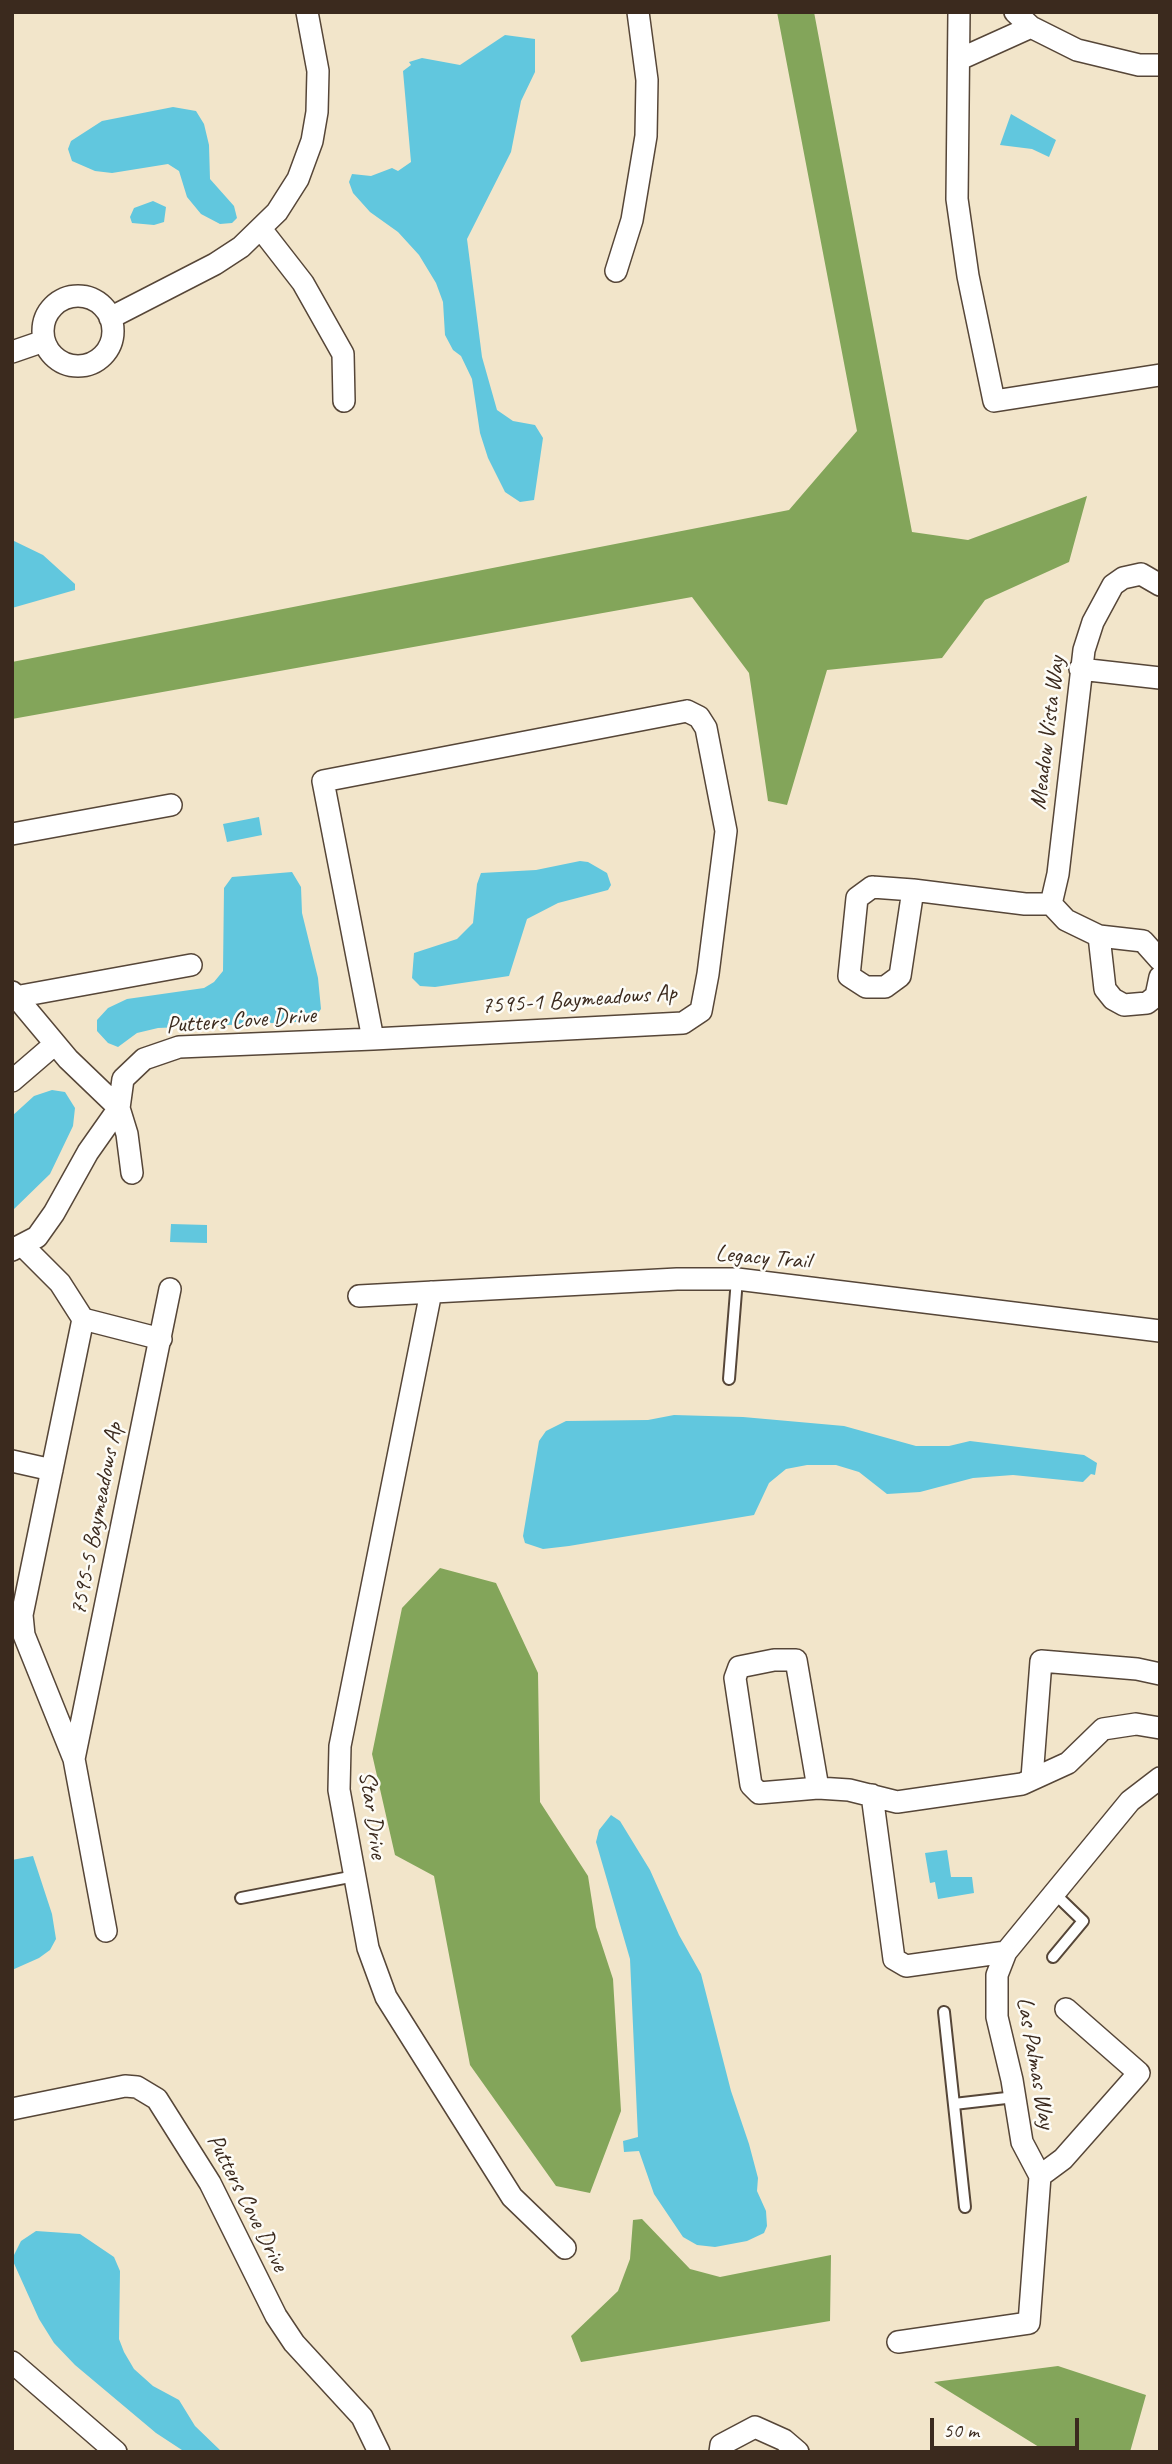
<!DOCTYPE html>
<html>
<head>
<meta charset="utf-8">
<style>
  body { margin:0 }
  #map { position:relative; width:1172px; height:2464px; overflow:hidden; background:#f2e5ca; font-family:Caveat,sans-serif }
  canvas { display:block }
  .frame { position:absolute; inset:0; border:14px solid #3b2a1e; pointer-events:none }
  .scale { position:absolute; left:930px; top:2418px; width:149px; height:32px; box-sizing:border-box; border:4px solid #3b2a1e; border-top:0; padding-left:9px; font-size:21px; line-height:24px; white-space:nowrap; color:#3b2a1e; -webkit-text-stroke:5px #fdfcf7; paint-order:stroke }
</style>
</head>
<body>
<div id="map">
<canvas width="1172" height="2464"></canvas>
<div class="frame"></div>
<div class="scale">50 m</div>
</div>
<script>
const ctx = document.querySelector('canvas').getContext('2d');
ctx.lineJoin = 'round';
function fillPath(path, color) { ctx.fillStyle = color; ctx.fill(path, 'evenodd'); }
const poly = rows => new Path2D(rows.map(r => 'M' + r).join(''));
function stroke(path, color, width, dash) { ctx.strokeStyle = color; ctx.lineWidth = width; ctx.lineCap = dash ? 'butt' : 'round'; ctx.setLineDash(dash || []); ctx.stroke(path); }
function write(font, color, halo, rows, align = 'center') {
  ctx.font = font + ' Caveat,sans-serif'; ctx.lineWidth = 5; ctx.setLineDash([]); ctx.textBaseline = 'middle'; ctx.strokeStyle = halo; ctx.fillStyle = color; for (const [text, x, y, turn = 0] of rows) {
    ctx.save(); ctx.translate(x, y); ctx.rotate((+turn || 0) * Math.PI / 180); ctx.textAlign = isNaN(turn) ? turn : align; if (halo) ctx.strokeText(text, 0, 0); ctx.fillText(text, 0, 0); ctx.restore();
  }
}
fillPath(poly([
  [777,12,814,12,912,532,968,540,1087,496,1069,562,985,600,942,658,827,670,787,805,768,801,749,673,692,597,12,719,12,662,789,510,857,431],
  [440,1568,496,1583,538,1673,540,1802,588,1876,596,1927,613,1979,621,2111,590,2193,556,2186,470,2065,434,1876,395,1855,372,1754,402,1608],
  [642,2219,690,2269,720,2277,831,2255,830,2321,581,2362,571,2336,618,2291,630,2259,633,2220],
  [1058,2366,1146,2395,1130,2452,1047,2452,934,2382]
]), '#83a55a');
fillPath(poly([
  [505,35,535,39,535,72,521,101,511,152,467,239,482,357,497,410,513,421,535,425,543,438,534,500,520,502,505,492,488,458,480,433,472,379,461,356,453,350,445,335,443,302,436,283,419,255,398,232,370,212,353,193,349,182,352,174,371,176,392,168,398,171,411,162,403,71,411,65,409,62,422,58,460,65],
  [173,107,196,111,204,124,209,145,210,179,234,206,237,218,232,223,220,224,201,214,187,197,179,171,168,164,112,173,95,171,72,161,68,149,71,141,102,121],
  [1011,114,1056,140,1049,157,1032,149,1000,145],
  [153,201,166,207,164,222,154,225,132,223,130,217,134,208],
  [12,540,43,555,75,584,75,590,12,608],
  [259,817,262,835,227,842,223,824],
  [580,861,588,862,607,873,611,885,608,890,558,903,527,919,509,976,435,987,420,986,412,978,414,953,457,939,473,923,477,884,481,873,536,870],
  [292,872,301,887,302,913,318,978,321,1009,315,1017,296,1022,158,1028,137,1033,118,1047,108,1043,97,1031,97,1020,108,1008,127,999,204,988,214,982,223,971,224,888,232,877],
  [52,1090,65,1092,75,1108,73,1126,50,1174,12,1211,12,1116,34,1096],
  [171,1224,207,1225,207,1243,170,1242],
  [674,1415,743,1417,844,1426,916,1446,949,1446,970,1441,1084,1455,1097,1463,1095,1475,1091,1474,1083,1482,1013,1475,973,1478,920,1492,887,1494,859,1472,836,1465,807,1465,786,1469,769,1483,754,1515,569,1546,543,1549,525,1543,523,1536,539,1441,546,1431,566,1421,648,1420],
  [611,1815,620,1821,650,1870,679,1935,701,1974,731,2091,749,2144,758,2178,757,2191,766,2211,767,2226,764,2233,747,2241,715,2247,697,2245,683,2237,654,2194,639,2151,624,2152,623,2141,638,2137,630,1959,596,1842,599,1830],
  [947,1850,951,1877,972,1877,974,1893,938,1899,935,1882,930,1883,925,1853],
  [33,1856,52,1914,56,1939,50,1950,39,1958,12,1970,12,1860],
  [36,2231,80,2234,114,2257,120,2271,119,2339,124,2352,134,2369,153,2386,179,2400,195,2426,222,2452,185,2452,156,2433,75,2365,54,2343,39,2319,12,2259,21,2241]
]), '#61c7de');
const lane = poly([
  [729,1379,737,1279],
  [241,1898,355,1876],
  [1053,1957,1083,1921,1054,1893],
  [944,2012,965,2207],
  [954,2104,1015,2097]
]);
const street = poly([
  [959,12,957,199,968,276,994,401,1160,375],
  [1015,12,1031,27,1077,50,1139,65,1160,65],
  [960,59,1031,27],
  [261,229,303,283,343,354,344,401],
  [616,271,632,220,646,136,647,80,638,12],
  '43 331a35 35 0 1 1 70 0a35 35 0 1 1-70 0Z',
  [110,318,215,264,241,247,277,212,298,179,312,141,317,112,318,71,307,12],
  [12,352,44,341],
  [1080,669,1160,678],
  [687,711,699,717,706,728,726,831,708,974,701,1011,683,1023,373,1039,323,781,687,711],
  [12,834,171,805],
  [872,887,913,890,900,976,885,987,866,987,849,976,857,898,872,887],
  [913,890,1025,904,1051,904,1066,920,1099,936],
  [1051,904,1058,874,1084,650,1093,622,1113,585,1123,578,1141,574,1160,585],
  [1160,960,1143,941,1099,936,1105,989,1113,999,1124,1005,1147,1003,1156,996,1160,977],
  [12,992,68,1059,119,1108,127,1134,132,1173],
  [15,997,191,965],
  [12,1081,55,1044],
  [22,1245,60,1283,83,1319,22,1615,24,1635,74,1759,106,1931],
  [12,1250,37,1237,54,1213,88,1152,119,1108,123,1079,144,1059,179,1047,373,1039],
  [431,1292,340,1746,339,1790,368,1948,386,1997,512,2197,565,2248],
  [359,1296,677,1279,737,1279,1160,1331],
  [83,1319,161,1339],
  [12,1461,52,1470],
  [774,1660,796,1660,818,1788,759,1793,751,1785,735,1678,739,1667,774,1660],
  [74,1759,170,1289],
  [1032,1778,1041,1661,1137,1669,1160,1674],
  [818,1788,849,1790,897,1802,1022,1784,1068,1763,1103,1729,1136,1724,1160,1728],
  [872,1795,894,1959,906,1966,1006,1952],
  [12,2109,125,2086,137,2087,157,2099,210,2183,276,2316,294,2343,362,2417,379,2452],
  [1040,2176,1063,2159,1139,2073,1066,2009],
  [898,2342,1029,2323,1040,2176,1022,2142,1012,2080,997,2017,997,1975,1006,1952,1130,1801,1160,1778],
  [12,2362,116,2452],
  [720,2452,721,2445,755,2427,784,2440,798,2452]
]);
stroke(lane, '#564638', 14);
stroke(street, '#564638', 24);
stroke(lane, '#fff', 10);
stroke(street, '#fff', 21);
write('24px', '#3b2a1e', '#fdfcf7', [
  ["Meadow Vista Way",1048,733,-83],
  ["7595-1 Baymeadows Ap",579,1000,-4],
  ["Putters Cove Drive",241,1021,-4],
  ["Legacy Trail",763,1258,5],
  ["7595-5 Baymeadows Ap",97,1519,-79],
  ["Star Drive",372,1815,82],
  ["Las Palmas Way",1035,2063,80],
  ["Putters Cove Drive",247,2203,63]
]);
</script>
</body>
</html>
